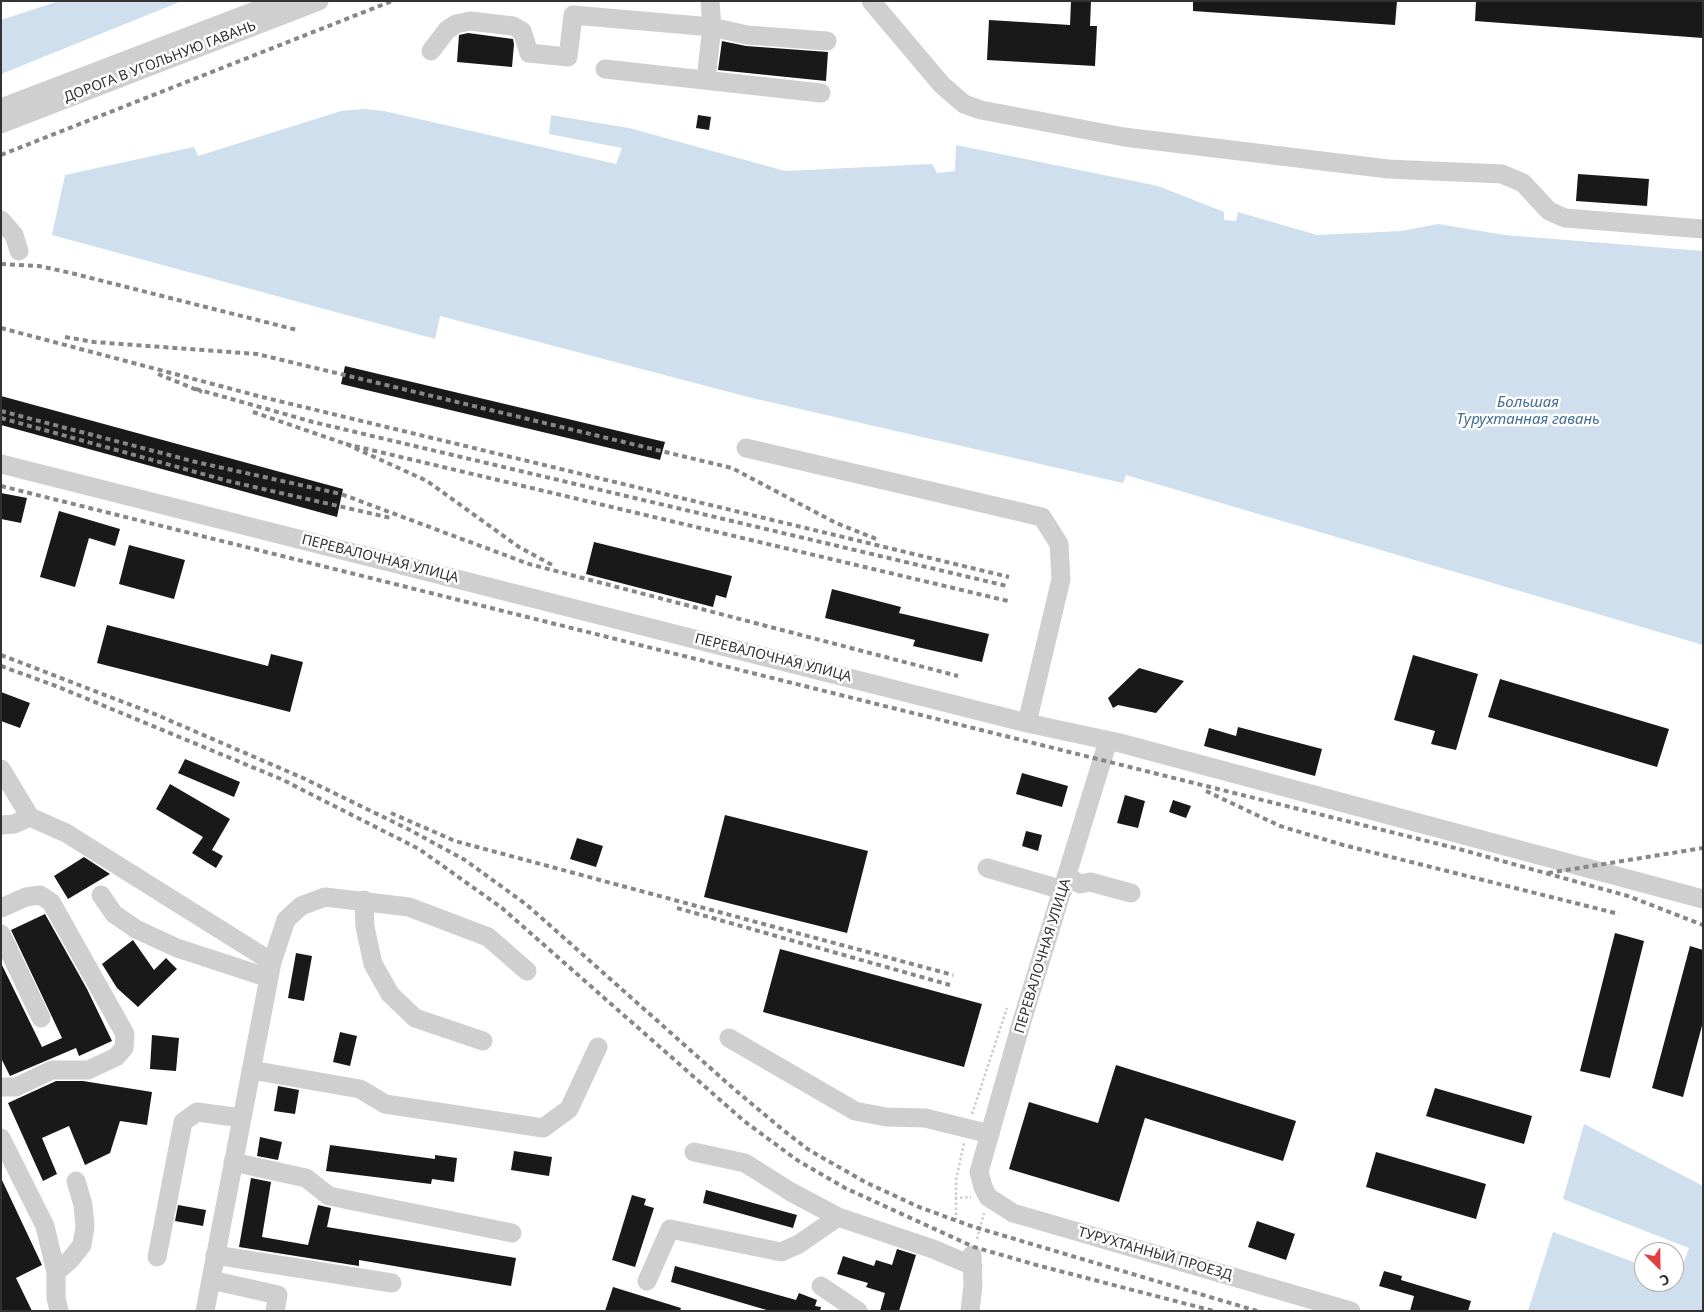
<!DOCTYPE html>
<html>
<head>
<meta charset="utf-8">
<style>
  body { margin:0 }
  #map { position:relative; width:1704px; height:1312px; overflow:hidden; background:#fff; font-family:"Noto Sans",sans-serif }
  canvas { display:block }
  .frame { position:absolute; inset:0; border:2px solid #323232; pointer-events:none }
  .north { position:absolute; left:1634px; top:1242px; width:50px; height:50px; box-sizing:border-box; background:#fff; border:1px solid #adadad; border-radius:50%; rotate:157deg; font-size:14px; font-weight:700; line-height:20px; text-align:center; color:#323232 }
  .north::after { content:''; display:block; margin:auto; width:18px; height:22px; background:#e03e3f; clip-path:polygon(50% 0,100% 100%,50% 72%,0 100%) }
</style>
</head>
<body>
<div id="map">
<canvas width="1704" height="1312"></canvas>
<div class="frame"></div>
<div class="north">С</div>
</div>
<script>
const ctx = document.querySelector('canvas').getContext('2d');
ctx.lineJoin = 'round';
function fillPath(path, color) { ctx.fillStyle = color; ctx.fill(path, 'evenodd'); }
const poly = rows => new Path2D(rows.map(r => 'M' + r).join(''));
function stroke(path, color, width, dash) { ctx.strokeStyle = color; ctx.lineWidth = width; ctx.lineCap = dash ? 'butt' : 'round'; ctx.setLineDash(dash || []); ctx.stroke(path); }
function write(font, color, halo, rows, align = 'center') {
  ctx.font = font + ' "Noto Sans",sans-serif'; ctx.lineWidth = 5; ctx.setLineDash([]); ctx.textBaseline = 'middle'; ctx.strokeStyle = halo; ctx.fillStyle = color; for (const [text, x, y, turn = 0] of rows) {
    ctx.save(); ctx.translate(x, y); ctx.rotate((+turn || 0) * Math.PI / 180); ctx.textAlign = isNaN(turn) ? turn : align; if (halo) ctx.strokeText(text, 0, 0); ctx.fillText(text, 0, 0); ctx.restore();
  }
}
fillPath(poly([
  [59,1,182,1,1,74,1,20],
  [364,109,384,111,616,164,622,148,549,134,551,115,629,128,785,171,932,164,937,173,955,171,956,145,1158,186,1224,212,1224,220,1236,221,1238,212,1317,235,1402,231,1438,224,1505,235,1703,251,1703,645,1126,475,1123,483,752,398,440,316,435,339,52,235,65,175,194,147,198,156,341,111],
  [1584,1124,1703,1186,1703,1311,1528,1311,1553,1232,1644,1266,1644,1282,1674,1282,1674,1277,1678,1278,1689,1248,1563,1199]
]), '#cfdfed');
fillPath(poly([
  [1071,1,1091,1,1090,26,1097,26,1095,66,987,60,989,20,1070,25],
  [1193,1,1397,1,1395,25,1193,11],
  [1476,1,1703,1,1703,38,1475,21],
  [468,33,513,39,514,44,512,67,457,62,459,35],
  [722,41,746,46,828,52,826,81,718,70],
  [698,115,711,117,709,130,696,128],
  [1578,174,1649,179,1647,206,1576,201],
  [345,366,665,442,660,460,341,384],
  [1,396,343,489,337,517,1,425],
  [1,493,27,498,21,523,1,519],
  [59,511,120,529,115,546,89,538,75,587,40,577],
  [594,542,732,576,726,598,716,595,713,607,586,574],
  [129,545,185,560,174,599,119,584],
  [832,589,901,607,899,613,989,634,982,662,913,646,915,640,825,618],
  [107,625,268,666,271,654,303,662,290,712,97,663],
  [1413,655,1478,674,1456,750,1431,744,1435,731,1394,720],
  [1139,668,1184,681,1156,713,1118,705,1113,708,1108,698],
  [1500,679,1669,729,1657,767,1488,717],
  [1,692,30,703,20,728,1,721],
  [1238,727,1322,749,1315,776,1204,746,1209,728,1236,736],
  [185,759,240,782,234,797,178,773],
  [1022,773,1068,786,1062,807,1016,794],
  [170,784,230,819,212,850,223,856,216,868,192,853,203,837,156,809],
  [1125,795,1145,801,1138,828,1117,823],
  [1173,800,1191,806,1186,818,1169,812],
  [725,815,868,851,847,933,704,897],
  [1026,831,1042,835,1038,851,1022,846],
  [577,838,603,846,596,867,570,859],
  [84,857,110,874,68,899,54,876],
  [45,914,87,989,112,1041,79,1056,76,1048,10,1076,1,1058,1,963,42,1047,62,1038,11,930],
  [1615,933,1644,941,1610,1078,1580,1071],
  [133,940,154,970,166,958,177,969,138,1007,117,988,102,964],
  [1690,946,1703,950,1703,1022,1683,1097,1652,1088],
  [780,949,982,1004,964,1067,763,1012],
  [296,953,312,956,304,1001,288,998],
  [340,1032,357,1036,350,1066,333,1062],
  [152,1035,179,1038,176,1071,150,1069],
  [1116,1065,1296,1121,1283,1161,1145,1118,1119,1202,1009,1169,1029,1102,1098,1123],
  [56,1081,83,1081,152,1092,147,1125,120,1121,110,1153,85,1165,69,1126,42,1138,57,1174,43,1181,8,1103],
  [278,1086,299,1090,295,1114,274,1111],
  [1435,1088,1532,1116,1524,1144,1426,1116],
  [260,1137,282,1142,278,1160,257,1156],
  [330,1145,435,1159,435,1155,457,1158,454,1182,432,1179,431,1184,326,1171],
  [514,1151,552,1157,549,1176,511,1170],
  [1376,1152,1486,1184,1476,1219,1366,1187],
  [1,1178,42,1265,16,1278,32,1311,1,1311],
  [251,1178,271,1182,262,1237,308,1245,318,1205,331,1208,327,1227,516,1258,511,1286,359,1260,359,1266,239,1247],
  [706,1190,797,1215,793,1228,703,1203],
  [632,1195,646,1199,644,1205,654,1208,635,1267,612,1260],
  [178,1205,206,1210,203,1226,175,1221],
  [1257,1221,1295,1234,1286,1260,1248,1247],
  [897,1249,916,1255,899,1311,880,1311,885,1293,866,1287,868,1283,837,1274,843,1256,874,1266,876,1260,892,1265],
  [675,1266,796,1300,799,1293,817,1300,815,1306,821,1307,820,1311,770,1311,671,1282],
  [1384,1271,1402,1276,1401,1280,1471,1301,1468,1311,1410,1311,1414,1296,1379,1286],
  [613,1287,681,1308,680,1311,605,1311]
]), '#191919');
stroke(poly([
  [972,1114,1007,1008],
  [955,1198,971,1197],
  [956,1220,956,1180,964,1143],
  [977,1239,984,1213]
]), '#ccc', 2.5, [2.5, 2.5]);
stroke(poly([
  [871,1,942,85,964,104,981,110,1124,137,1388,169,1502,174,1523,183,1549,211,1565,218,1703,229],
  [431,51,447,30,456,24,470,21,513,26,522,31,529,53,568,57,573,15,712,27,747,35,827,41],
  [605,69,821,93],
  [706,79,712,27,710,1],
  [1,108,281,1],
  [1,124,319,1],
  [1,220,14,235,19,251],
  [746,448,1042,517,1059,544,1061,579,1027,723],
  [1,464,1027,723,1120,743,1703,899],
  [1108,741,1021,1024,979,1172,983,1187,988,1197,1013,1213,1351,1311],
  [1,769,30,817],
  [1,825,14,824,30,817,66,833,272,962],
  [987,868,1063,890],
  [1067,876,1080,884,1090,882,1131,893],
  [101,895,114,914,136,929,177,948,269,978],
  [364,900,365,927,373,964,390,994,415,1018,483,1041],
  [1,908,26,897,40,895,51,902,125,1034,124,1048,116,1057,88,1070,52,1070,16,1087,1,1087],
  [1,934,41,1018],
  [729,1038,855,1111,886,1117,925,1118,990,1134],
  [251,1070,360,1089,385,1104,543,1128,569,1109,598,1047],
  [1,1138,45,1226,56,1272,56,1298,59,1311],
  [694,1152,745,1163,791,1192,838,1217,933,1249,973,1266],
  [233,1162,306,1178,329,1196,512,1233],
  [215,1255,392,1283],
  [157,1257,183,1122,197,1112,242,1118],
  [56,1272,70,1260,82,1245,85,1227,83,1205,76,1181],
  [211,1280,278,1295,275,1311],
  [647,1281,670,1229,781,1252,799,1244,838,1217],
  [821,1286,858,1311],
  [205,1311,272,962,286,920,301,906,325,897,409,907,488,937,527,971],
  [970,1311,973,1285,972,1255]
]), '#cfcfcf', 19);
stroke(poly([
  [1,155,392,1],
  [1,264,39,266,71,273,297,330],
  [1,328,262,397,1009,577],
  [65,337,94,342,257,354,732,468,836,523,879,540],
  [158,374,202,392],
  [196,389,313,422,1007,586],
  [1,411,196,462,341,494,529,564,958,676],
  [253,412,346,444,427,481,519,547,554,566],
  [1,418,228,481,391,518],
  [346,444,1008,601],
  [1,486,1459,849,1628,896,1703,925],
  [1,655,157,715,303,778,408,829,465,860,527,905,734,1089,783,1130,809,1150,865,1182,919,1207,971,1226,1257,1311],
  [1,666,56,686,281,779,419,849,502,908,744,1121,797,1160,845,1188,974,1247,1040,1266,1214,1311],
  [1206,791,1280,826,1343,845,1619,914],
  [391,813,455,841,953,975],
  [1548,873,1703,848],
  [677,908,950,985]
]), '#878787', 4, [5, 4]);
write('14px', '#323232', '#fff', [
  ["ДОРОГА В УГОЛЬНУЮ ГАВАНЬ",160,62,-21],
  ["ПЕРЕВАЛОЧНАЯ УЛИЦА",380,559,14],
  ["ПЕРЕВАЛОЧНАЯ УЛИЦА",773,658,14],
  ["ПЕРЕВАЛОЧНАЯ УЛИЦА",1043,956,-73],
  ["ТУРУХТАННЫЙ ПРОЕЗД",1155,1254,16]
]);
write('italic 15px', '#416e93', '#fff', [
  ["Большая",1528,403],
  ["Турухтанная гавань",1528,420]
]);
</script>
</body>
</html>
